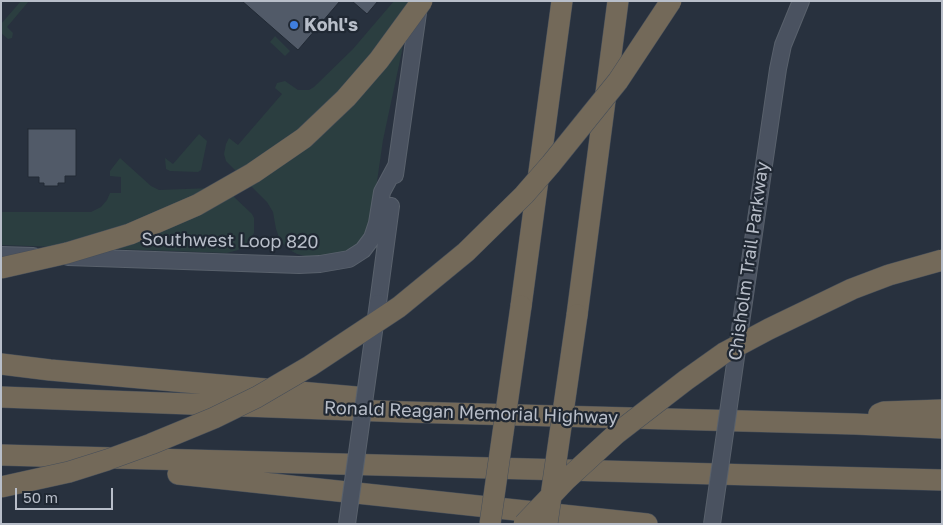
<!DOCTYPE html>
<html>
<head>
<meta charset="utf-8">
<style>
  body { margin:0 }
  #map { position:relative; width:943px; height:525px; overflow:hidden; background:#28313e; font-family:"Golos Text",sans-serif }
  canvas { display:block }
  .frame { position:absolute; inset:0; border:2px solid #b8bec9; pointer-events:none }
  .scale { position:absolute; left:15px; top:488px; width:98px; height:22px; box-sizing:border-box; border:2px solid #b8bec9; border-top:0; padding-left:6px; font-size:15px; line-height:18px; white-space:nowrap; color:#b8bec9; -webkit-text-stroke:4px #202833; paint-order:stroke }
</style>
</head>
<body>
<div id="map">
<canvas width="943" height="525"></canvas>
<div class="frame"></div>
<div class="scale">50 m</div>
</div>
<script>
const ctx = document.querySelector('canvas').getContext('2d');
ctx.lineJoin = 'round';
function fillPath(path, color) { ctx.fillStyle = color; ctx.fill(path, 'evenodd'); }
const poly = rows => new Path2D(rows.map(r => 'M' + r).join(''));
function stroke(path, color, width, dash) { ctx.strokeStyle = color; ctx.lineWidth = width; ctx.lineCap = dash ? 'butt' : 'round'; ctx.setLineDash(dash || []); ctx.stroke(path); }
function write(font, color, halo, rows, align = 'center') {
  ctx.font = font + ' "Golos Text",sans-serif'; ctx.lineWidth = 4.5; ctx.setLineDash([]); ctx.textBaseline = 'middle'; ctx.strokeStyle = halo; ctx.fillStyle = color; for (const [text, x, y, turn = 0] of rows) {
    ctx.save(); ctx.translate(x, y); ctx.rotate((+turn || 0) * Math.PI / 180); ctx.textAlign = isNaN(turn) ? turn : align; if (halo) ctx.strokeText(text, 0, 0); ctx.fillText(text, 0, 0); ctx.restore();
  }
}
fillPath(poly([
  [21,1,29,1,7,27,13,33,12,38,8,39,1,33,1,24],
  [394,1,409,1,402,51,383,140,371,223,366,235,350,251,329,257,305,256,297,254,288,249,280,240,276,229,273,212,267,202,226,161,224,154,226,144,229,138,238,145,282,94,275,88,277,83,285,81,298,90,309,90,314,87,353,49],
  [275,36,290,51,285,56,270,42],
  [199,134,207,141,201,170,198,172,170,171,166,169,165,158,173,164],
  [120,158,151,186,159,190,212,188,233,196,252,214,254,218,254,233,249,241,238,250,227,253,1,245,1,212,91,212,101,207,107,200,110,193,121,193,121,177,110,176,110,171]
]), '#2b3e40');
const building = poly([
  [242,1,340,1,298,50,242,1],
  [352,1,378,1,367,14,352,1],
  [28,129,76,129,76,176,65,176,65,183,58,183,58,186,44,186,44,183,39,183,39,177,28,177,28,129]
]);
fillPath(building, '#515a68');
stroke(building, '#222a35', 1);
const secondary = poly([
  [395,175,419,6],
  [1,255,33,256],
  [68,257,299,265,320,264,349,259,363,250,372,238,377,223,382,192,396,166],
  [378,303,391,206],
  [738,343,778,69,783,45,801,1]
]);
const motorway = poly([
  [521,306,562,1],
  [577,315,618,1],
  [1,364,50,370,356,397],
  [1,397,406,412,855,424,942,428],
  [879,414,884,412,942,410],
  [1,455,942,480],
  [178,474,647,524]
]);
stroke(secondary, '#59616c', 18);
stroke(motorway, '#464e59', 22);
stroke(secondary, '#4a5260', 16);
stroke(motorway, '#736959', 21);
const secondaryBridge = poly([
  [347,524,378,303],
  [712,524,738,343]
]);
const motorwayBridge = poly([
  [1,268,67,253,130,234,197,205,253,173,304,138,346,98,379,60,422,1],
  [1,487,69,472,107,460,151,444,214,418,257,397,310,366,399,307,466,252,524,195,551,164,618,81,671,1],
  [490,524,521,306],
  [524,524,566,480,616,434,686,380,724,353,769,329,852,289,889,275,942,260],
  [547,524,577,315]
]);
stroke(secondaryBridge, '#59616c', 18, []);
stroke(motorwayBridge, '#464e59', 22, []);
stroke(secondaryBridge, '#4a5260', 16);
stroke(motorwayBridge, '#736959', 21);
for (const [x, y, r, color] of [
  [294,25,5,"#3f7fe0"]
]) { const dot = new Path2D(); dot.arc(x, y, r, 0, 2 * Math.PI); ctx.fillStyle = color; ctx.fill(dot); stroke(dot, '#202833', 2); }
write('bold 18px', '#b8bec9', '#202833', [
  ["Kohl's",304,25]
], 'left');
write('18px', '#b8bec9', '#202833', [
  ["Southwest Loop 820",230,241,1],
  ["Chisholm Trail Parkway",749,261,-82],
  ["Ronald Reagan Memorial Highway",471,413,2]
]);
</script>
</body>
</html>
